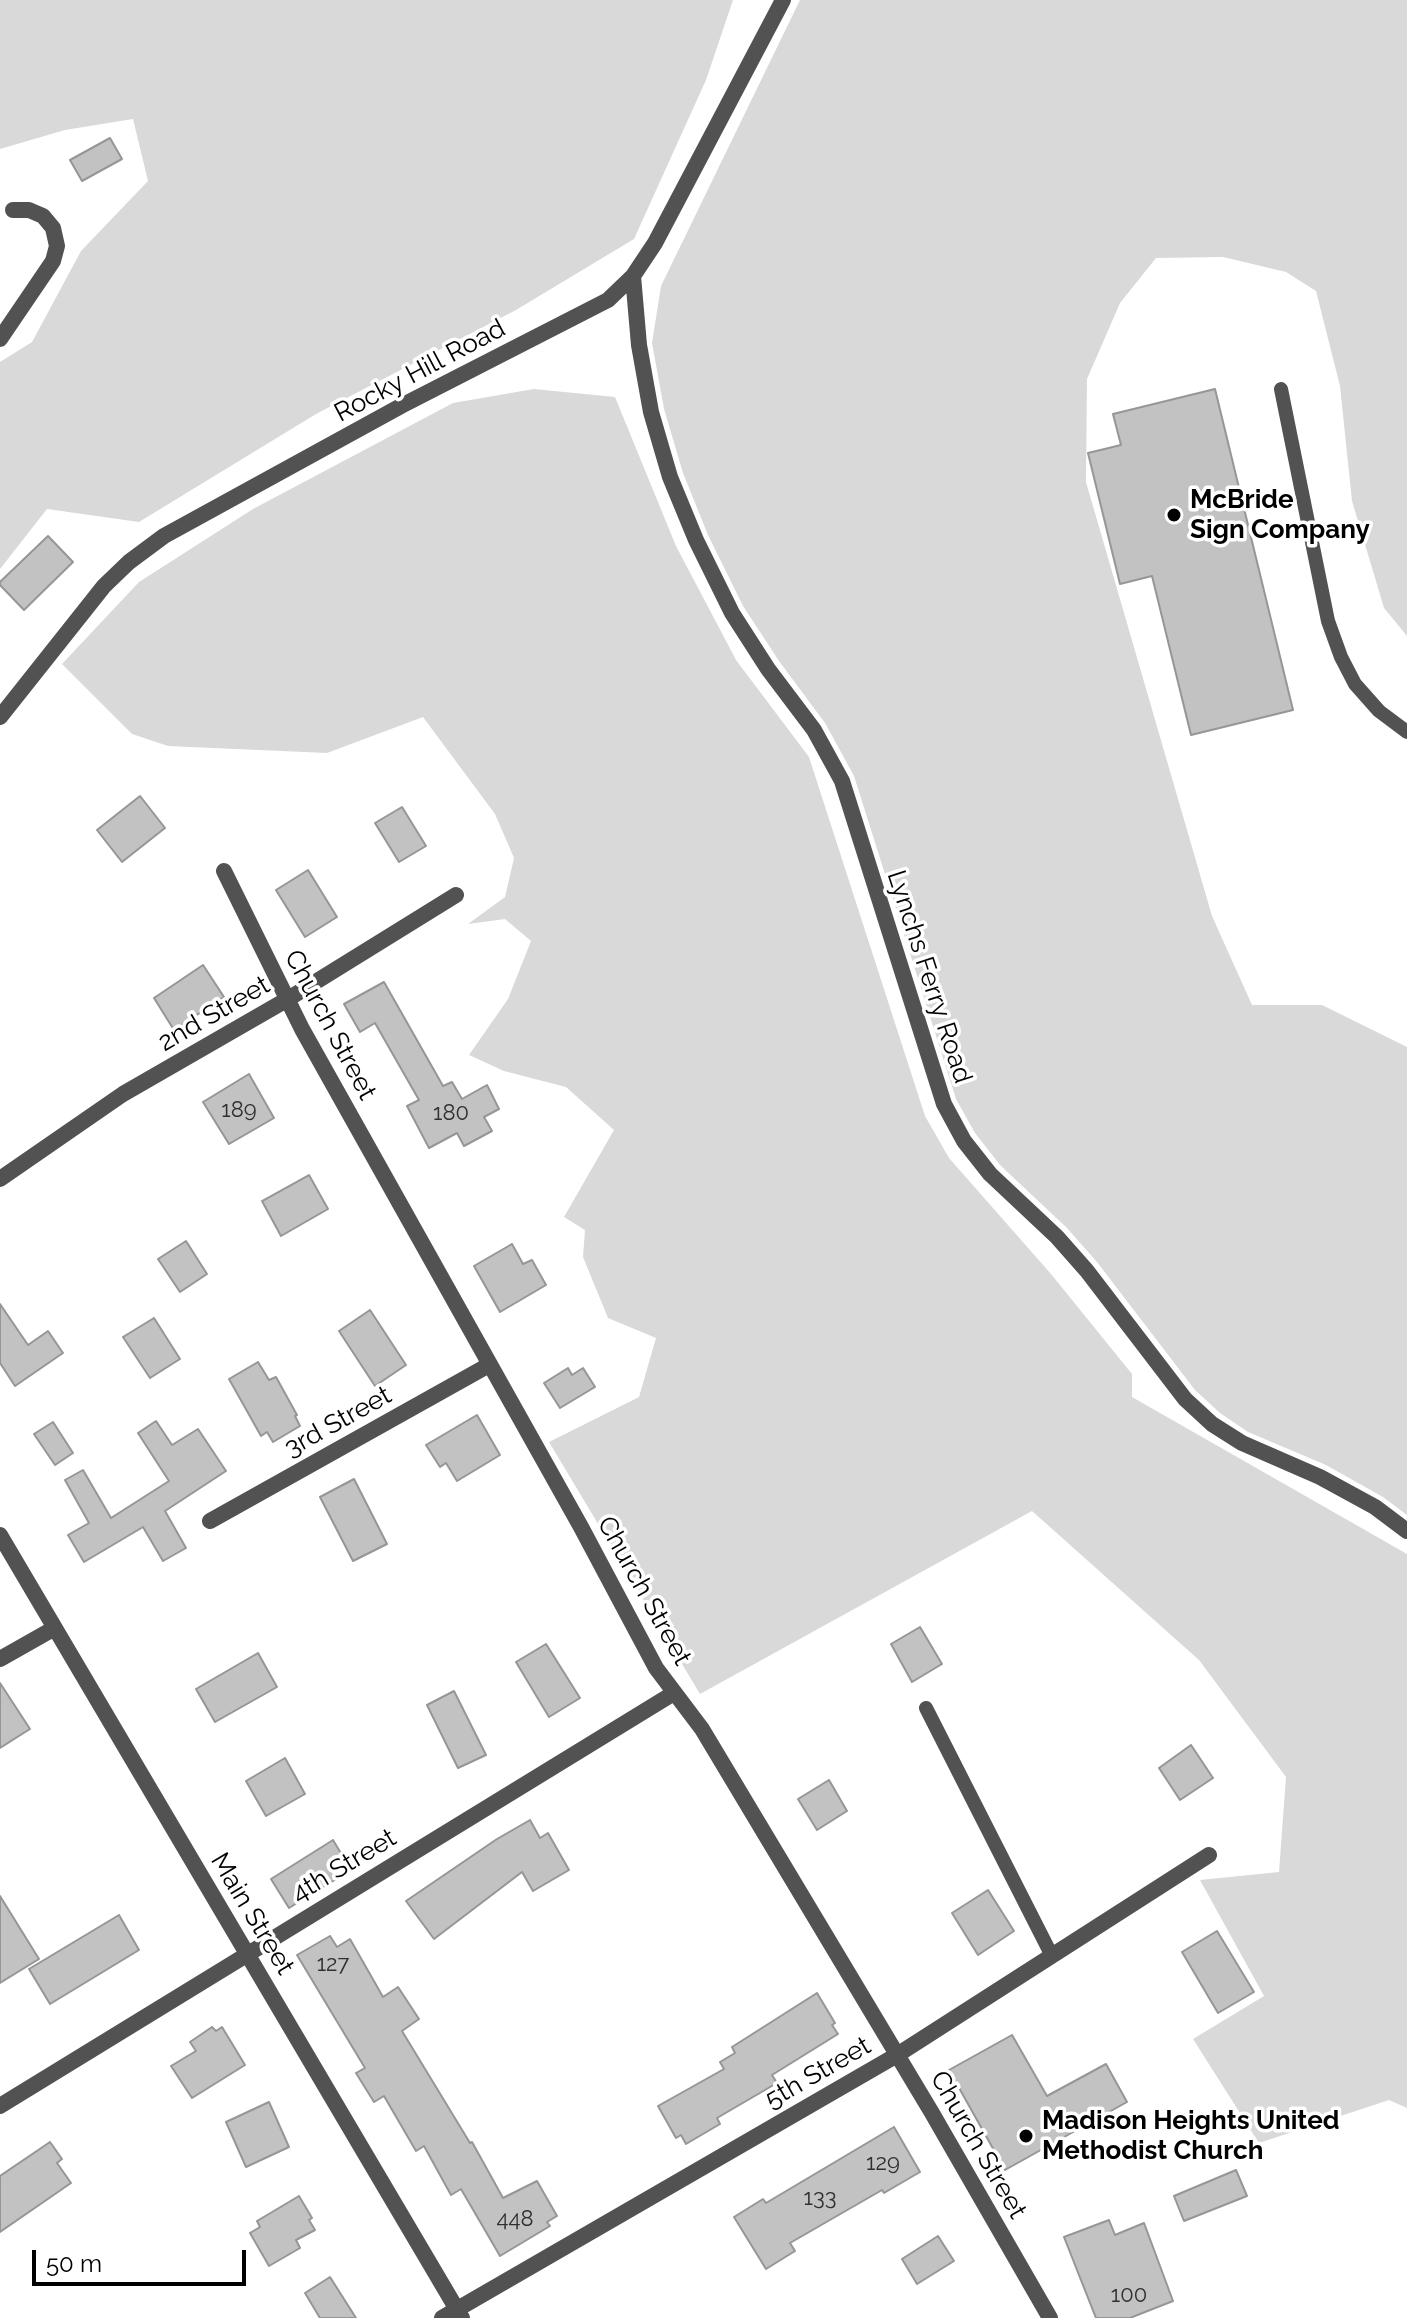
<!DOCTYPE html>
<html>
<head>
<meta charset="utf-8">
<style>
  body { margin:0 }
  #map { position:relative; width:1407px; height:2318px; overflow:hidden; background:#fff; font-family:Raleway,sans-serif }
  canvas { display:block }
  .scale { position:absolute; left:32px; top:2250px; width:214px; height:36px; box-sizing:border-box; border:4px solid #000; border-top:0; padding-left:10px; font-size:24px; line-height:28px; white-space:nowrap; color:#000; -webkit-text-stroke:6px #fff; paint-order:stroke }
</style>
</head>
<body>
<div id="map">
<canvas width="1407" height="2318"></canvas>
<div class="scale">50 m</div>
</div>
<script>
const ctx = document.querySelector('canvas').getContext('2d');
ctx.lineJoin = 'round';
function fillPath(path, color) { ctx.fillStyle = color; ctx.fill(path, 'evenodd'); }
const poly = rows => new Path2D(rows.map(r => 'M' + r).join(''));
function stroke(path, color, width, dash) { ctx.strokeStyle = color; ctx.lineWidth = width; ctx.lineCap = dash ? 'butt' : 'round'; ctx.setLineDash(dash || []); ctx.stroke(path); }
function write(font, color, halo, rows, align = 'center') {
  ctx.font = font + ' Raleway,sans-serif'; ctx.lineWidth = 7; ctx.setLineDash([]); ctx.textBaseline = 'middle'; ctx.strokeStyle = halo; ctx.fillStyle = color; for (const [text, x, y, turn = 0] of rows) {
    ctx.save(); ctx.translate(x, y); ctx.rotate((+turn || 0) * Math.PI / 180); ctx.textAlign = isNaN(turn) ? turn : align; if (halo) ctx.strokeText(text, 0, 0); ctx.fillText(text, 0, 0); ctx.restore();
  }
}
fillPath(poly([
  [0,0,733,0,706,80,634,239,516,310,316,414,139,522,47,509,0,569,0,362,32,342,81,251,148,181,133,119,65,130,0,149],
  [800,0,1407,0,1407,636,1384,608,1352,501,1340,386,1316,291,1286,272,1223,257,1156,258,1120,303,1087,379,1086,482,1212,916,1252,1005,1322,1005,1407,1047,1407,1515,1383,1497,1326,1465,1248,1432,1220,1413,1195,1390,1097,1262,1067,1228,1000,1165,975,1133,956,1099,854,776,825,723,779,661,743,606,708,535,683,473,664,409,652,343,661,286],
  [534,389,615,397,676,546,736,660,809,757,925,1116,949,1158,1051,1274,1132,1374,1132,1397,1407,1554,1407,2108,1389,2100,1259,2143,1193,2039,1264,1996,1200,1880,1279,1872,1286,1777,1199,1660,1032,1511,700,1694,549,1442,639,1397,656,1338,608,1318,583,1257,585,1230,564,1217,614,1130,566,1087,504,1071,469,1055,508,999,531,941,505,919,468,924,505,897,514,858,495,814,423,717,327,753,168,746,132,734,62,664,139,582,253,509,453,403]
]), '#d9d9d9');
const building = poly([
  [110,138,122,159,82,181,70,160,110,138],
  [1215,389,1293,710,1191,735,1152,576,1120,584,1088,453,1121,445,1113,414,1215,389],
  [48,536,73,562,24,610,0,585,0,582,48,536],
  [140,796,165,828,122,862,97,830,140,796],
  [402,807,426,846,399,862,375,823,402,807],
  [308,870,337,917,305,937,276,890,308,870],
  [203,965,224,997,174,1030,154,998,203,965],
  [384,982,443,1086,452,1082,462,1099,487,1085,499,1109,484,1117,492,1131,464,1146,457,1133,429,1148,407,1106,419,1100,375,1023,360,1032,344,1004,384,982],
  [249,1074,274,1118,229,1144,203,1102,249,1074],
  [309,1175,328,1209,281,1236,262,1201,309,1175],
  [186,1241,207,1274,180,1292,158,1259,186,1241],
  [512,1244,523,1264,532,1260,546,1285,500,1312,474,1266,512,1244],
  [0,1304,28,1345,48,1331,63,1353,15,1386,0,1363,0,1304],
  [370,1310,406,1365,375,1386,339,1331,370,1310],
  [154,1318,180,1359,150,1378,123,1337,154,1318],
  [258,1362,269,1380,276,1377,297,1415,295,1416,300,1426,273,1442,267,1432,261,1436,229,1379,258,1362],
  [568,1368,572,1375,583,1368,595,1387,560,1408,544,1383,568,1368],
  [477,1415,500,1455,457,1481,446,1463,440,1467,426,1445,477,1415],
  [156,1421,172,1445,198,1429,226,1471,165,1511,186,1548,163,1561,143,1527,84,1562,68,1535,89,1523,65,1480,83,1470,111,1518,169,1481,138,1433,156,1421],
  [53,1422,73,1453,55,1465,34,1434,53,1422],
  [354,1479,387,1544,353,1561,320,1497,354,1479],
  [920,1627,942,1664,912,1682,891,1644,920,1627],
  [546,1644,580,1698,549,1717,516,1662,546,1644],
  [258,1653,277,1687,215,1722,196,1689,258,1653],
  [0,1683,30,1729,0,1748,0,1683],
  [454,1691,486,1755,458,1768,427,1705,454,1691],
  [1191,1745,1213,1778,1180,1800,1159,1768,1191,1745],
  [285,1758,305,1794,266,1816,246,1781,285,1758],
  [829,1780,847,1811,817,1830,798,1799,829,1780],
  [530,1820,540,1838,548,1833,569,1870,533,1891,522,1872,434,1939,406,1901,497,1839,530,1820],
  [333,1840,351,1870,289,1908,271,1879,333,1840],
  [988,1890,1014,1931,978,1955,952,1913,988,1890],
  [0,1896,39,1959,0,1983,0,1896],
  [119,1915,139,1950,50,2004,29,1969,119,1915],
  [1217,1931,1254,1992,1218,2013,1182,1952,1217,1931],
  [330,1936,337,1947,350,1939,383,1997,398,1987,419,2019,402,2031,470,2143,472,2142,503,2198,537,2181,557,2216,547,2222,550,2226,500,2256,461,2189,451,2195,424,2146,416,2151,384,2096,374,2102,356,2073,365,2068,297,1955,330,1936],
  [817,1993,835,2023,832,2025,838,2034,772,2075,777,2083,717,2118,720,2124,686,2144,681,2135,676,2138,658,2106,724,2069,720,2062,735,2053,732,2047,817,1993],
  [212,2027,216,2031,222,2027,245,2065,192,2098,171,2066,196,2051,190,2042,212,2027],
  [1012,2035,1047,2096,1106,2064,1127,2102,1005,2170,949,2070,1012,2035],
  [269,2102,289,2147,246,2167,226,2122,269,2102],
  [894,2127,920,2172,884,2193,882,2190,790,2243,795,2251,766,2269,734,2217,763,2199,766,2203,894,2127],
  [50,2142,62,2159,57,2163,71,2183,0,2232,0,2176,50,2142],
  [1236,2170,1247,2196,1184,2221,1174,2196,1236,2170],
  [299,2196,312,2218,309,2220,315,2230,296,2240,300,2248,269,2266,250,2233,260,2227,257,2221,299,2196],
  [1109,2220,1115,2235,1144,2223,1173,2301,1130,2318,1096,2318,1064,2237,1109,2220],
  [938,2236,954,2261,917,2284,902,2259,938,2236],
  [330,2277,356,2318,320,2318,305,2293,330,2277]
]);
fillPath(building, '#c2c2c2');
stroke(building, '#969696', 2);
stroke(poly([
  [1281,389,1328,621,1341,657,1355,684,1379,711,1407,732],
  [926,1708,1052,1956]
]), '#525252', 14);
stroke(poly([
  [633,276,639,345,651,412,670,477,696,540,732,613,768,669,814,730,842,781,944,1104,964,1141,990,1174,1057,1237,1087,1271,1185,1399,1212,1424,1242,1443,1320,1477,1375,1507,1407,1531],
  [0,339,53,261,57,246,53,228,43,216,29,210,13,210],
  [0,717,104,586,129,562,164,536,401,406,608,300,633,276,655,243,783,0],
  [224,871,302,1029,581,1527,656,1668,702,1729,932,2113,1050,2318],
  [0,1179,123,1094,288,999,456,895],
  [210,1521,489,1365],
  [0,1535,462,2318],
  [0,1659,53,1629],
  [0,2106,674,1693],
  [442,2318,897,2055,1209,1855]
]), '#525252', 16);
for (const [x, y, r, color] of [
  [1174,515,8,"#000"],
  [1026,2136,8,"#000"]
]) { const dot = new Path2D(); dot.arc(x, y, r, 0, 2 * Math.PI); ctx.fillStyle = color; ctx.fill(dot); stroke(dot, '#fff', 3); }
write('22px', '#303030', null, [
  ["189",239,1110],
  ["180",451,1113],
  ["127",333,1964],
  ["129",883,2163],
  ["133",820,2198],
  ["448",515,2219],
  ["100",1129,2295]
]);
write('26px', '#000', '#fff', [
  ["Rocky Hill Road",420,371,-28],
  ["Lynchs Ferry Road",929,977,72],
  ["2nd Street",214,1014,-30],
  ["Church Street",330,1025,62],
  ["3rd Street",338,1422,-29],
  ["Church Street",644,1591,61],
  ["4th Street",344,1866,-31],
  ["Main Street",252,1914,59],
  ["5th Street",818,2073,-30],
  ["Church Street",978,2145,60]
]);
write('bold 26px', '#000', '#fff', [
  ["McBride",1190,500],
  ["Sign Company",1190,530],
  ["Madison Heights United",1042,2121],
  ["Methodist Church",1042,2151]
], 'left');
</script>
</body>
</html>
